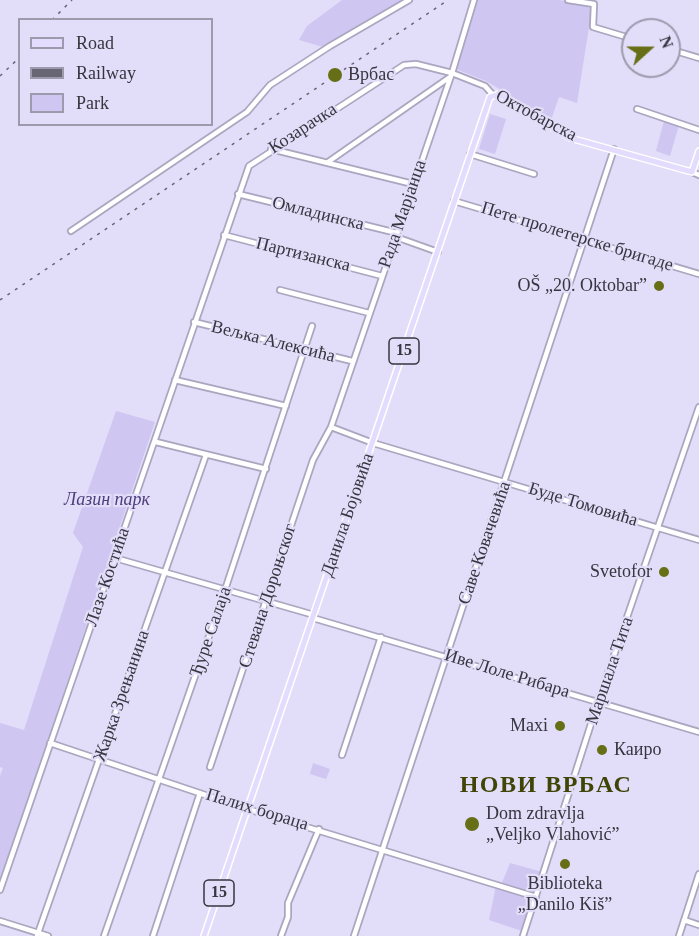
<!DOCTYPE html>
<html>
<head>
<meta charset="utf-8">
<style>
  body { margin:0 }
  #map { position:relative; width:699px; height:936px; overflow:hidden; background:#e2ddf8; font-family:"Times New Roman",serif }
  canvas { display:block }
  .legend { position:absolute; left:18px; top:18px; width:195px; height:108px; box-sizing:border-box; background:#e2ddf8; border:2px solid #9e9aae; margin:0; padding:8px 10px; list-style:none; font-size:18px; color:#37353f }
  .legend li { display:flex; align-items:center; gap:12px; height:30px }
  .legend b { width:30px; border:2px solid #9e9aae }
  .north { position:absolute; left:621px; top:18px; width:60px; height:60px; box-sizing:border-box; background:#e2ddf8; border:2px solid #9e9aae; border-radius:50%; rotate:69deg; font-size:16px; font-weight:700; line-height:24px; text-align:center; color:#37353f }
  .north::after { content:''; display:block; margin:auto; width:21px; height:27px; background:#676f16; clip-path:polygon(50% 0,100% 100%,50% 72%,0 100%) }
</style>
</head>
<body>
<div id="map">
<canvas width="699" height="936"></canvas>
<ul class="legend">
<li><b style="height:8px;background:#e3dcfe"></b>Road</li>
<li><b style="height:8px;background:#686574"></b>Railway</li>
<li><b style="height:16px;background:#cfc6f1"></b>Park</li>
</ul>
<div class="north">N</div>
</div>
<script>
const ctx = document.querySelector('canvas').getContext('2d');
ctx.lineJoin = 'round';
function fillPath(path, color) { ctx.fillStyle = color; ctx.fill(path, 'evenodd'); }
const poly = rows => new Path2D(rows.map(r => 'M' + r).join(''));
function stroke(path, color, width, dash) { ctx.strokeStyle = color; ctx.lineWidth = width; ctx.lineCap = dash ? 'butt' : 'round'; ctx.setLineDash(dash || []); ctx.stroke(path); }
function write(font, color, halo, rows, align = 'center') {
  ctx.font = font + ' "Times New Roman",serif'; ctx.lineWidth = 4.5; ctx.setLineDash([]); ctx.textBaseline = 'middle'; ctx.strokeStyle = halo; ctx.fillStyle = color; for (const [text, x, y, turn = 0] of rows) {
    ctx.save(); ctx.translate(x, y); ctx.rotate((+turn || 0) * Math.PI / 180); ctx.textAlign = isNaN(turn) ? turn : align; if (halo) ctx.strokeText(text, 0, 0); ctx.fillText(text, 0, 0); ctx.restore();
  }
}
fillPath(poly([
  [342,0,409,0,327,48,299,40,307,26],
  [478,0,559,0,590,5,592,8,577,103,559,97,551,120,486,81,456,69],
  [490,114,506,119,495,154,479,149],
  [664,121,679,125,670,156,656,151],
  [116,411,155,422,0,882,0,776,3,768,0,767,0,723,24,730,83,547,73,533],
  [313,763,330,769,326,779,310,774],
  [510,863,542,872,535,894,502,883],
  [496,886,533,897,522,931,489,920]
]), '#cfc6f1');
const minor = poly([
  [568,0,594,4,593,27,633,39],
  [669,49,699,58],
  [637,109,699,130],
  [271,149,413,184],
  [470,154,534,174],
  [328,162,450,77],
  [692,172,699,175],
  [238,194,397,233],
  [454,201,699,274],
  [71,231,247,112,270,85,330,46,409,0],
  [224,235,382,276],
  [396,237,438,252],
  [280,290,369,313],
  [194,322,352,361],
  [175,380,286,406],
  [331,427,373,443,699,540],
  [156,442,266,469],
  [115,558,314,615],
  [313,618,699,732],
  [50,743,241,807,536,897],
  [342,755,381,637],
  [210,767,313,460,331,427,452,73,474,0],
  [0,890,249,166,404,65,416,64,452,73,485,86,493,95],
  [684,920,699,925],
  [0,921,48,936],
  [37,936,206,455],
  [104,936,222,599,312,326],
  [153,936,200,793],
  [281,936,288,917,288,903,319,829],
  [354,936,614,149],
  [523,936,598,702,699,407],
  [679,936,699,874]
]);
const major = poly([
  [204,936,490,97,499,94,570,138,692,172,699,151]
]);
stroke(minor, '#aba6bf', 8);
stroke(major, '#fff', 8);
stroke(minor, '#fff', 4.5);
stroke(major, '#e3dcfe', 5);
stroke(poly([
  [52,20,72,0],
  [0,76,20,57],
  [0,300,448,0]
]), '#686574', 1.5, [3, 6]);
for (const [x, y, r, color] of [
  [335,75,8,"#676f16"],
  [659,286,6,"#676f16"],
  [664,572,6,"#676f16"],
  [560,726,6,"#676f16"],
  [602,750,6,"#676f16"],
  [472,824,8,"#676f16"],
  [565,864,6,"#676f16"]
]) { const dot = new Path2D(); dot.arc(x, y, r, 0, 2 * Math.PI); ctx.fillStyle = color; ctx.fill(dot); stroke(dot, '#e2ddf8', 2); }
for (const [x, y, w] of [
  [404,351,30],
  [219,893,30]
]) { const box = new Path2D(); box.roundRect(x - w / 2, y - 13, w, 26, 4.5); ctx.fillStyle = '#e2ddf8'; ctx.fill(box); stroke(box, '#37353f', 1.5); }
write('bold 16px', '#37353f', null, [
  ["15",404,351],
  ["15",219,893]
]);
write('18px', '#37353f', '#e2ddf8', [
  ["Врбас",348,75],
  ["OŠ „20. Oktobar”",647,286,"right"],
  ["Svetofor",652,572,"right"],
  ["Maxi",548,726,"right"],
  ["Каиро",614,750],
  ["Dom zdravlja",486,814],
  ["„Veljko Vlahović”",486,835],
  ["Biblioteka",565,884,"center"],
  ["„Danilo Kiš”",565,905,"center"]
], 'left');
write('18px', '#37353f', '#e2ddf8', [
  ["Октобарска",536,116,28],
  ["Козарачка",303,129,-33],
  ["Омладинска",318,214,14],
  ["Рада Марјанца",403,214,-71],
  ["Пете пролетерске бригаде",577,237,17],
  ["Партизанска",303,255,14],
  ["Вељка Алексића",273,342,14],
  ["Буде Томовића",583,505,17],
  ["Данила Бојовића",348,515,-71],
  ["Саве Ковачевића",485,543,-71],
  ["Лазе Костића",108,577,-71],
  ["Стевана Дороњског",268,596,-72],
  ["Ђуре Салаја",211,632,-71],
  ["Маршала Тита",610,671,-71],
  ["Иве Лоле Рибара",507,674,17],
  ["Жарка Зрењанина",122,696,-71],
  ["Палих бораца",257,810,17]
]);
write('italic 18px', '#4f3f7b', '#e2ddf8', [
  ["Лазин парк",107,500]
]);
ctx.letterSpacing = '1.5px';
write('bold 24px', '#404506', '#e2ddf8', [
  ["НОВИ ВРБАС",546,786]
]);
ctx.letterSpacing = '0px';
</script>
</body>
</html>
